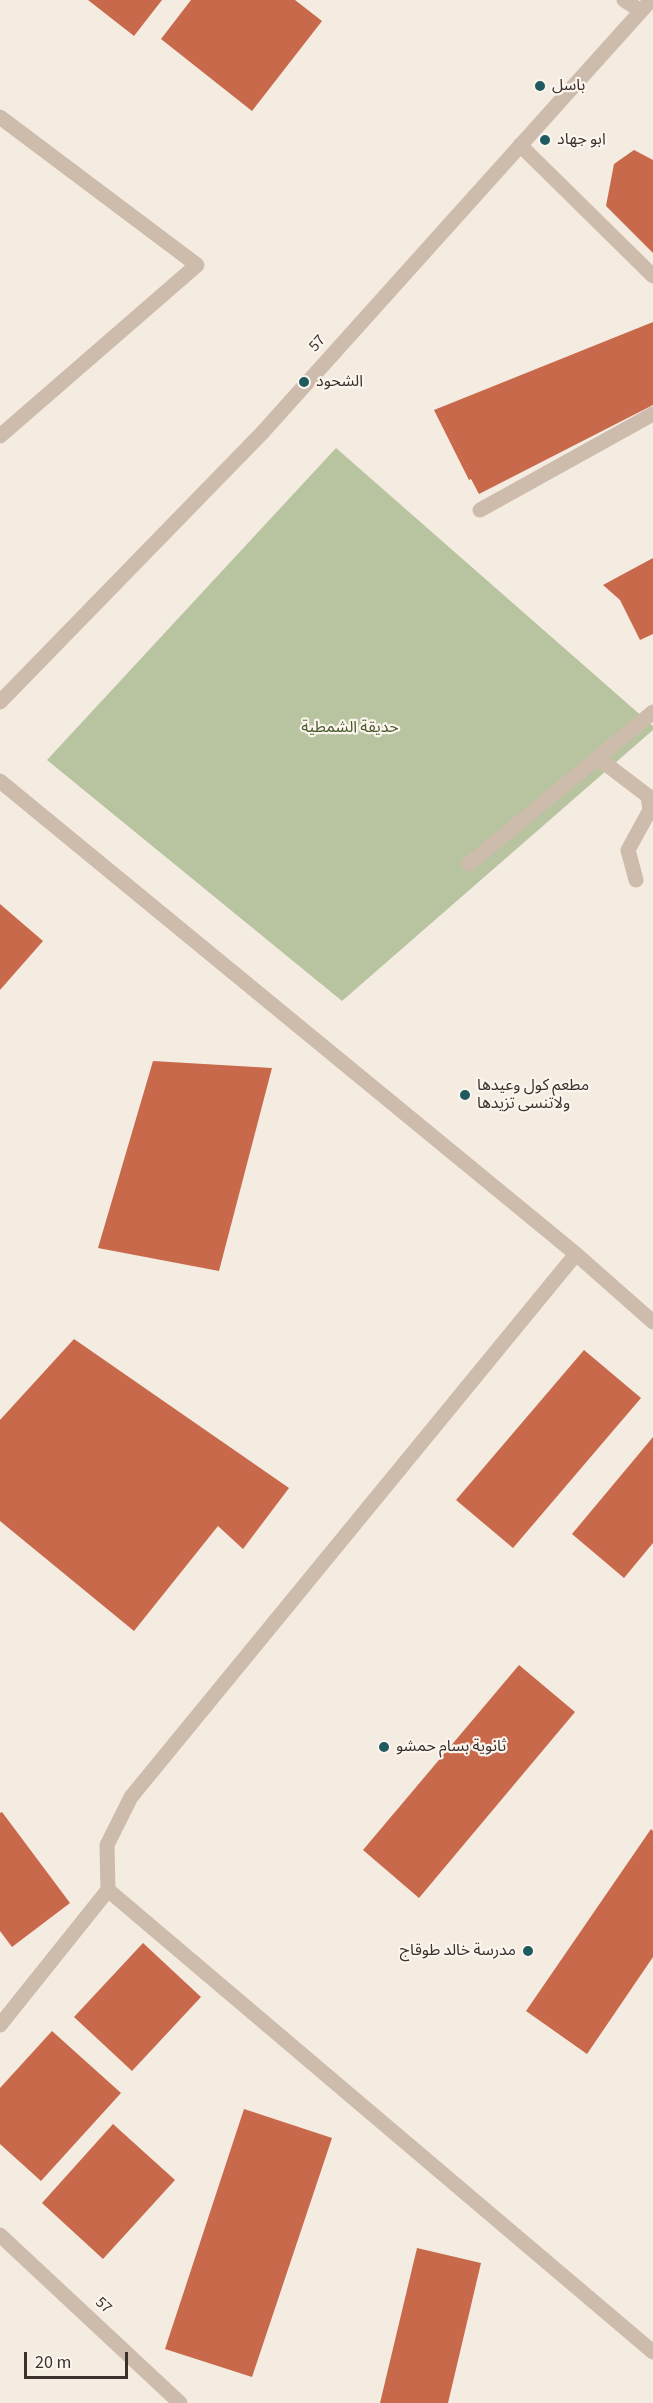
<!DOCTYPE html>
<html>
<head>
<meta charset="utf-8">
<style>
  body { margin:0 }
  #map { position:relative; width:653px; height:2403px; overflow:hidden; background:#f4ebe1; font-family:"Source Sans 3",sans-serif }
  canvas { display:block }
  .scale { position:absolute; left:24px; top:2352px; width:104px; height:27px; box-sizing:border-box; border:3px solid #3b302b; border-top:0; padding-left:8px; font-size:18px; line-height:21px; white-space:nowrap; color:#3b302b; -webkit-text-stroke:4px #fbf5ee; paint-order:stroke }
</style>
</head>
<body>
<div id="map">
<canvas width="653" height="2403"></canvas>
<div class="scale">20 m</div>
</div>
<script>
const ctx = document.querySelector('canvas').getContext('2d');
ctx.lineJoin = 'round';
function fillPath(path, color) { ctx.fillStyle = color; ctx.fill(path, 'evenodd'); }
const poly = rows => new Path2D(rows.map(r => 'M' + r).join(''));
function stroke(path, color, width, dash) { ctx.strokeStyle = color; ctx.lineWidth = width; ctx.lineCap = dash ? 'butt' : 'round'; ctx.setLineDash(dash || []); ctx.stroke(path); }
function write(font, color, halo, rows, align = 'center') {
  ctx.font = font + ' "Source Sans 3","Noto Sans Arabic",sans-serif'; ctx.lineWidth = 4.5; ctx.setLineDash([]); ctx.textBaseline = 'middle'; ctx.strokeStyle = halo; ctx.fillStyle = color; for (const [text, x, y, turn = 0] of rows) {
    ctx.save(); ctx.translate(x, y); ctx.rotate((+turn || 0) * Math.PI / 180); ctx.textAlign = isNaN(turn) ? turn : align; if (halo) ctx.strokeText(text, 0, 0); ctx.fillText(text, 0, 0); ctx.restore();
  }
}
fillPath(poly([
  [336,448,653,726,653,730,342,1001,47,760]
]), '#b8c4a0');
fillPath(poly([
  [88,0,162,0,134,36],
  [191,0,295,0,322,21,252,111,161,39],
  [634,150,653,160,653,253,606,206,614,164],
  [653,322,653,405,479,494,471,479,469,480,434,410],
  [653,558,653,634,640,640,620,600,603,585],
  [0,904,43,941,0,990],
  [153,1061,272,1068,219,1271,98,1248],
  [74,1339,289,1488,243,1549,218,1526,134,1631,0,1521,0,1420],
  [584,1350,641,1398,513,1548,456,1500],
  [653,1437,653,1543,624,1578,572,1534],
  [519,1665,575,1712,419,1898,363,1850],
  [2,1812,70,1903,12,1947,0,1931,0,1813],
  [651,1829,653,1831,653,1957,587,2054,526,2011],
  [143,1943,201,1997,132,2071,74,2017],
  [52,2031,121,2093,41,2181,0,2144,0,2088],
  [244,2109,332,2138,252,2377,165,2349],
  [113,2124,175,2180,103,2259,42,2203],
  [417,2248,481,2263,448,2403,380,2403]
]), '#c8694b');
stroke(poly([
  [624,0,641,11],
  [0,117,197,265,0,436],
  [520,145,653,276],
  [480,510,653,414],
  [0,702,262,433,651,0],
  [598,758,648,796,650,810,628,850,636,880],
  [0,781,576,1254,653,1322],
  [469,864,653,712],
  [576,1254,131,1797,107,1845,108,1890,653,2352],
  [0,2025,108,1890],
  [0,2235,180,2403]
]), '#cdbbac', 15);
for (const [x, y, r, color] of [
  [540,86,6,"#1f5a5e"],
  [545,140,6,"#1f5a5e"],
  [304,382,6,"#1f5a5e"],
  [465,1095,6,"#1f5a5e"],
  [384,1747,6,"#1f5a5e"],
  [528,1951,6,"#1f5a5e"]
]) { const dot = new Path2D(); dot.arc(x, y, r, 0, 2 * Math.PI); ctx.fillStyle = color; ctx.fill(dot); stroke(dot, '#fbf5ee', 2); }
write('16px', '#3b302b', '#fbf5ee', [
  ["باسل",552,86],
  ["ابو جهاد",557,140],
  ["الشحود",316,382],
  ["مطعم كول وعيدها",477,1086],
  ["ولاتنسى تزيدها",477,1104],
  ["ثانوية بسام حمشو",396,1747],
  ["مدرسة خالد طوقاج",516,1951,"right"]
], 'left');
write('16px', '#3b302b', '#fbf5ee', [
  ["57",318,344,-48],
  ["57",103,2306,43]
]);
write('16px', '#4a5a2e', '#fbf5ee', [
  ["حديقة الشمطية",350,728]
]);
</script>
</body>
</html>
